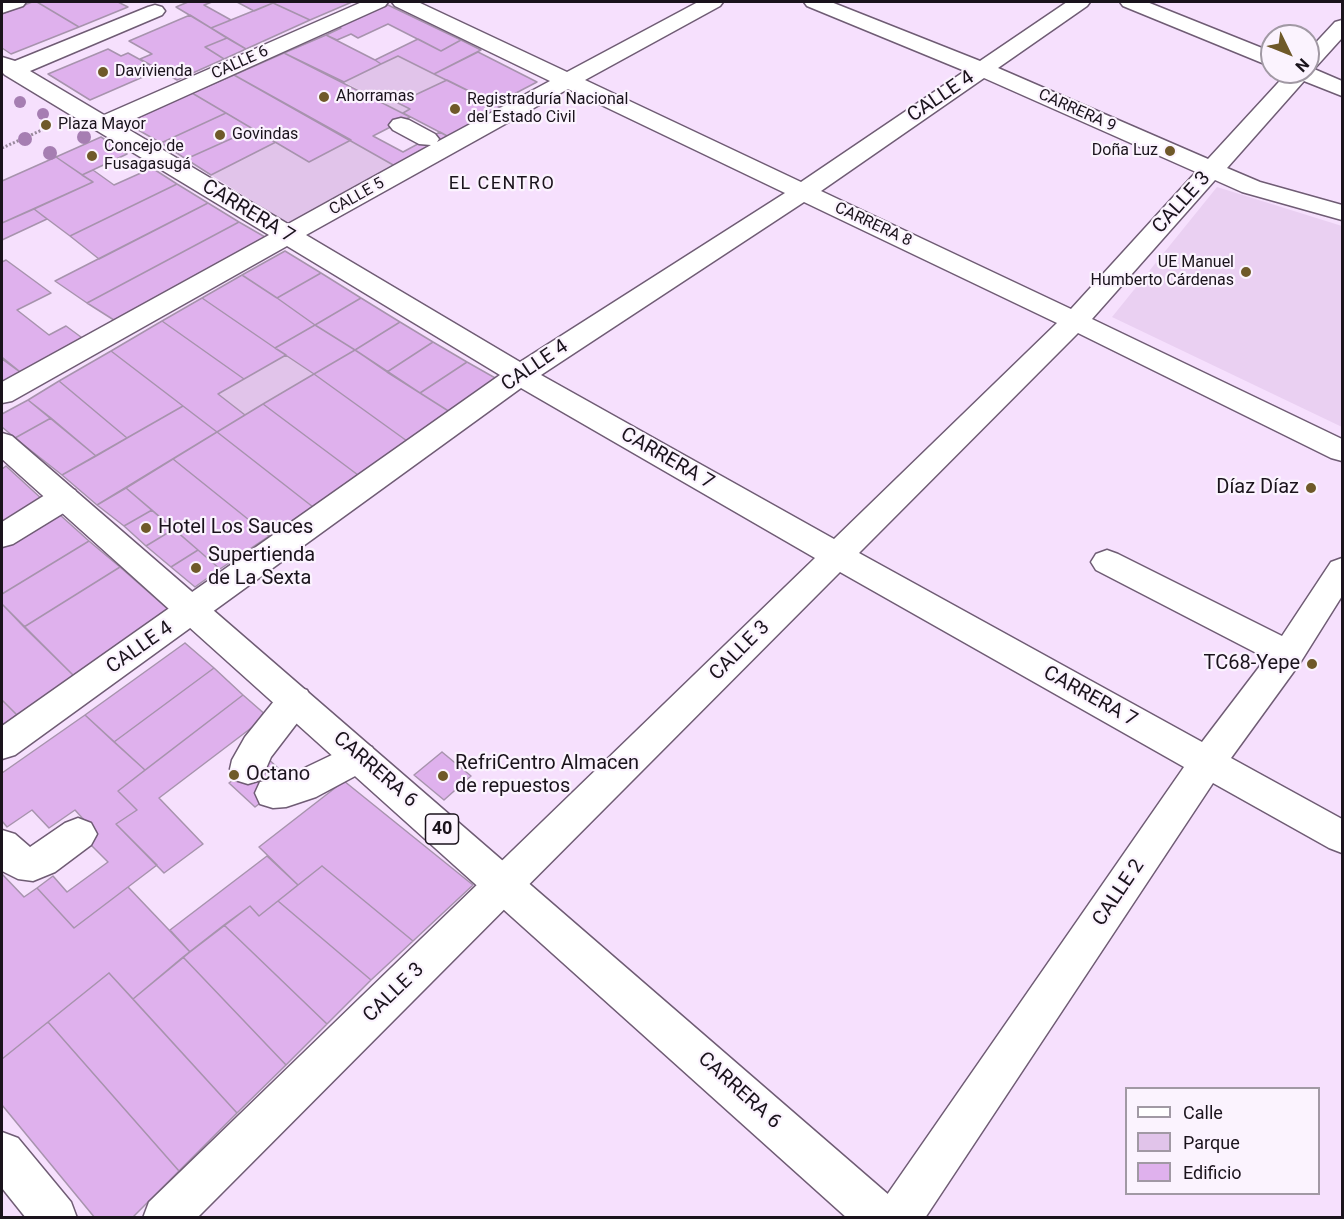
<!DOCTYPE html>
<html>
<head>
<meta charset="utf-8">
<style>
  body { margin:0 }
  #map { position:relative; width:1344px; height:1219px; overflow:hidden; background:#f6e0fd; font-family:Roboto,sans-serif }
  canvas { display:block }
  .frame { position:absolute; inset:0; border:3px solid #1a131c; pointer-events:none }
  .legend { position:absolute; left:1125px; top:1087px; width:195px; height:108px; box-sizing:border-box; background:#fbf3fe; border:2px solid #a199a4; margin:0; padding:8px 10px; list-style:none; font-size:18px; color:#1a131c }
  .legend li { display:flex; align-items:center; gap:12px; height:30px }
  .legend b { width:30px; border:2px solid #a199a4 }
  .north { position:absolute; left:1260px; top:24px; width:60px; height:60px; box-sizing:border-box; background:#fbf3fe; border:2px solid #a199a4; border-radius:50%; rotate:133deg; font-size:16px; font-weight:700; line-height:24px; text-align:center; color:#1a131c }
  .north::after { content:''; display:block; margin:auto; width:21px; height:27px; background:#6f5929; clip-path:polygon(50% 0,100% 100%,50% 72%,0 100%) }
</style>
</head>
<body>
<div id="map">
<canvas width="1344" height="1219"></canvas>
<div class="frame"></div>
<ul class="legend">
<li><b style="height:8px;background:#fff"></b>Calle</li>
<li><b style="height:16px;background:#e1c4ea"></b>Parque</li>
<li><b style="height:16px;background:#dfb1ed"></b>Edificio</li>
</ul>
<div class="north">N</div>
</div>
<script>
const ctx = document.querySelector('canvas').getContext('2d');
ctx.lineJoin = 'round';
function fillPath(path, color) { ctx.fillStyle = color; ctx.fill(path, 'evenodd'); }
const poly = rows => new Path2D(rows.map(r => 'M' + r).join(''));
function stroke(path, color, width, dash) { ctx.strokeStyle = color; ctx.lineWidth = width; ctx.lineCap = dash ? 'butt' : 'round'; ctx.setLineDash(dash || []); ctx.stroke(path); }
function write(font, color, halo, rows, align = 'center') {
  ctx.font = font + ' Roboto,sans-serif'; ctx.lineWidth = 4.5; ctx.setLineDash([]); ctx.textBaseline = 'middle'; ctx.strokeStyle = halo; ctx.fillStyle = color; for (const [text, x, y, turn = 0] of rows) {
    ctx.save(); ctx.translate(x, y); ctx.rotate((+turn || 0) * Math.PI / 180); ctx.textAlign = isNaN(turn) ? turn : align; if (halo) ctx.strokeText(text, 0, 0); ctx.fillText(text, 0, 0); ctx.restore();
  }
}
fillPath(poly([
  [1217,187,1342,226,1342,427,1112,317]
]), '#ead0f2');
fillPath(poly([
  [398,56,447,80,398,103,410,109,403,113,344,82],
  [351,140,395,166,289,224,211,175,276,142,309,162],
  [286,355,314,374,245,415,218,394]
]), '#e1c4ea');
const building = poly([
  [32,2,37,2,79,27,11,54,2,48,2,14,32,2],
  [37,2,118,2,128,7,79,27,37,2],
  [188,2,212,2,204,5,231,20,211,28,176,7,188,2],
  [237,2,271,2,273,3,254,11,237,2],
  [271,2,352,2,310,20,271,2],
  [273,3,310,20,246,49,211,28,273,3],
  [388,5,461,40,441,51,388,24,358,38,351,34,337,40,326,35,341,28,339,26,388,5],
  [190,15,227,38,205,47,224,59,177,80,140,59,152,54,129,41,190,15],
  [326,35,375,60,381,64,344,82,284,53,326,35],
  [227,38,246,49,224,59,205,47,227,38],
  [418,39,441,51,461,40,481,50,434,74,398,56,381,64,375,60,418,39],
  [108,49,121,56,128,53,159,70,90,100,48,74,108,49],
  [478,52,537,82,495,104,434,74,478,52],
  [284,53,410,117,373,136,403,152,440,132,449,137,395,166,234,75,284,53],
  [234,75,351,140,309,162,192,93,234,75],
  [447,80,495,104,501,108,449,137,403,113,410,109,398,103,447,80],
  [192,93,226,113,161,143,126,123,192,93],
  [226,113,253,129,186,159,161,143,226,113],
  [253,129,276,142,211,175,186,159,253,129],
  [101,137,127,154,82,175,56,157,101,137],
  [56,157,93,182,2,223,2,181,56,157],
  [152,168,177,184,70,236,34,209,93,182,82,175,93,170,114,185,152,168],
  [177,184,208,203,99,259,70,236,177,184],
  [208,203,239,222,87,303,55,281,208,203],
  [34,209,47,219,2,240,2,223,34,209],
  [239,222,265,237,117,322,87,303,239,222],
  [285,251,321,273,277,298,242,275,285,251],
  [6,260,51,293,17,310,49,335,66,326,85,340,24,375,2,359,2,262,6,260],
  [321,273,361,298,315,325,277,298,321,273],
  [242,275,277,298,315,325,275,348,202,298,242,275],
  [202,298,275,348,286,355,244,379,162,321,202,298],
  [361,298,400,322,355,350,315,325,361,298],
  [162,321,244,379,218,394,245,415,217,432,111,351,162,321],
  [400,322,433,342,387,372,355,350,400,322],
  [315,325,355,350,314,374,275,348,315,325],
  [433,342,467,362,420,393,387,372,433,342],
  [355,350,420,393,450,412,407,441,314,374,355,350],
  [111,351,183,406,127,438,59,381,111,351],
  [3,358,24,375,2,387,2,359,3,358],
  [467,362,497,379,450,412,420,393,467,362],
  [314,374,407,441,358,475,263,404,314,374],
  [59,381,127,438,96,456,28,400,59,381],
  [28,400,51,418,15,438,2,427,2,414,28,400],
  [263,404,358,475,313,507,217,432,263,404],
  [183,406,217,432,97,505,62,475,183,406],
  [51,418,96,456,62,475,15,438,51,418],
  [217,432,313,507,269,536,173,459,217,432],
  [173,459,269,536,220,569,126,488,173,459],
  [6,466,43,500,2,524,2,469,6,466],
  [126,488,152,510,124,526,97,505,126,488],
  [152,510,174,529,146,546,124,526,152,510],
  [59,514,89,541,2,594,2,548,59,514],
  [174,529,198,550,171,567,146,546,174,529],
  [89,541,120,567,24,627,2,604,2,594,89,541],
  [198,550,220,569,195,587,171,567,198,550],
  [120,567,169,610,74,676,24,627,120,567],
  [2,604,74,676,17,715,2,700,2,604],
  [185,643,214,668,114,742,85,715,185,643],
  [214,668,243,695,145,770,114,742,214,668],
  [243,695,267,716,159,798,203,844,164,873,116,824,137,810,118,791,243,695],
  [2,700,17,715,2,726,2,700],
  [85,715,145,770,118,791,137,810,116,824,157,865,74,928,37,888,53,876,67,892,108,862,85,839,95,832,75,810,49,828,32,810,7,827,2,821,2,773,85,715],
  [442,752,471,776,444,800,414,775,442,752],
  [265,756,291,780,255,807,229,783,265,756],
  [344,781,473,885,413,941,322,866,298,885,259,847,344,781],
  [267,856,298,885,259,916,250,906,190,952,170,930,267,856],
  [322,866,413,941,371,980,278,901,322,866],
  [2,874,24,897,37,888,74,928,128,887,190,952,133,999,109,973,2,1059,2,874],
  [278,901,371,980,327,1024,224,925,250,906,259,916,278,901],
  [224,925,327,1024,286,1065,183,957,224,925],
  [183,957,286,1065,237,1113,133,999,183,957],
  [109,973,237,1113,179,1171,48,1022,109,973],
  [48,1022,179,1171,132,1218,95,1218,2,1105,2,1059,48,1022]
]);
fillPath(building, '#dfb1ed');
stroke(building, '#a793ad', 1.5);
const minor = poly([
  [2,2,26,2,23,6,2,13,2,2],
  [362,2,388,2,385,6,121,125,288,224,431,145,419,144,393,130,389,125,393,120,401,118,409,120,435,134,439,139,437,142,550,81,395,6,392,2,418,2,567,72,698,2,723,2,720,6,585,80,801,182,965,71,807,6,804,2,831,2,980,61,1067,2,1090,2,1087,6,998,68,1208,159,1288,72,1308,72,1308,51,1335,22,1342,20,1342,38,1314,69,1342,81,1342,96,1304,81,1227,168,1260,182,1342,205,1342,220,1242,192,1215,180,1092,319,1342,439,1342,461,1331,458,1078,333,859,553,1202,742,1266,658,1096,570,1091,562,1096,554,1107,550,1118,554,1282,636,1331,562,1342,558,1342,596,1300,663,1231,758,1342,819,1342,853,1329,848,1213,783,925,1218,876,1218,882,1202,1184,767,840,572,197,1218,143,1218,149,1202,815,558,521,388,15,755,2,759,2,726,500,375,287,246,12,401,2,403,2,382,269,235,5,75,2,72,2,57,15,61,148,7,155,5,162,7,165,11,162,15,30,71,104,115,362,2],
  [984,78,1196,172,1071,309,821,191,984,78],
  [568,89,785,193,520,362,306,235,568,89],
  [804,202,1057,323,834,539,541,375,804,202],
  [1120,2,1147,2,1272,52,1272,67,1123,6,1120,2],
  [64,487,75,490,79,498,75,506,13,544,2,547,2,522,53,490,64,487],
  [295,686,307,690,312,700,307,710,271,757,261,780,248,784,235,780,230,769,232,760,245,737,283,690,295,686],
  [359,742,372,747,377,757,372,767,316,797,286,807,273,808,260,804,255,793,260,782,290,775,359,742],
  [78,818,91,823,97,834,91,845,55,872,33,881,18,879,2,871,2,830,15,834,30,847,65,823,78,818]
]);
const major = poly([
  [2,433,12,436,897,1202,903,1218,847,1218,2,459,2,433],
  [2,1132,18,1138,71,1202,77,1218,26,1218,2,1188,2,1132]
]);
stroke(minor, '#6f5c74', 3);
stroke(major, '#6f5c74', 3);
stroke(poly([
  [2,148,53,125]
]), '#98889c', 3, [2, 2]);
fillPath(minor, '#fff');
fillPath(major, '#fff');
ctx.fillStyle = '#a67eb2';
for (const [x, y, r] of [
  [20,102,6],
  [43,114,6],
  [84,137,7],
  [25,139,7],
  [50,153,7]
]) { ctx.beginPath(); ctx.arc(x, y, r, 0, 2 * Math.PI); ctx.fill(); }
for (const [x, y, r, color] of [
  [103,72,6,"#6f5929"],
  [324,97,6,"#6f5929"],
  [455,109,6,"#6f5929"],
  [46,125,6,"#6f5929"],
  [220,135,6,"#6f5929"],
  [1170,151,6,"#6f5929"],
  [92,156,6,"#6f5929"],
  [1246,272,6,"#6f5929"],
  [1311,488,6,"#6f5929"],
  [146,528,6,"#6f5929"],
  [196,568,6,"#6f5929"],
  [1312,664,6,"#6f5929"],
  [234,775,6,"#6f5929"],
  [443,776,6,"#6f5929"]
]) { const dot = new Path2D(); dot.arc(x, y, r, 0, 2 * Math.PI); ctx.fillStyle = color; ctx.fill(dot); stroke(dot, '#fbf3fe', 2); }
write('16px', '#1a131c', '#fbf3fe', [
  ["CALLE 6",240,63,-24],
  ["CARRERA 9",1077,111,24],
  ["CALLE 5",357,197,-29],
  ["CARRERA 8",873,225,25]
]);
write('16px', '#1a131c', '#fbf3fe', [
  ["Davivienda",115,72],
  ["Ahorramas",336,97],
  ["Registraduría Nacional",467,100],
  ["del Estado Civil",467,118],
  ["Plaza Mayor",58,125],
  ["Govindas",232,135],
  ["Concejo de",104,147],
  ["Fusagasugá",104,165],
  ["Doña Luz",1158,151,"right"],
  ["UE Manuel",1234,263,"right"],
  ["Humberto Cárdenas",1234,281,"right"]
], 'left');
ctx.letterSpacing = '1.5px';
write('18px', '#1a131c', '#fbf3fe', [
  ["EL CENTRO",502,184]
]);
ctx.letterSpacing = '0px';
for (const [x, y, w] of [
  [442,829,33]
]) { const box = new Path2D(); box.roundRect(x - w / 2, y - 15, w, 30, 4.5); ctx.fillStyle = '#fbf3fe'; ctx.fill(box); stroke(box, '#1a131c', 1.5); }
write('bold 18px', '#1a131c', null, [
  ["40",442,829]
]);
write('20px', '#1a131c', '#fbf3fe', [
  ["CALLE 4",941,97,-34],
  ["CALLE 3",1182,203,-48],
  ["CARRERA 7",248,212,31],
  ["CALLE 4",535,366,-34],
  ["CARRERA 7",667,459,30],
  ["CALLE 4",140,648,-35],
  ["CALLE 3",740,651,-45],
  ["CARRERA 7",1090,697,29],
  ["CARRERA 6",375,770,41],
  ["CALLE 2",1119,893,-56],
  ["CALLE 3",394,993,-44],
  ["CARRERA 6",739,1091,42]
]);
write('20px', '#1a131c', '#fbf3fe', [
  ["Díaz Díaz",1299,488,"right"],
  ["Hotel Los Sauces",158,528],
  ["Supertienda",208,556],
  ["de La Sexta",208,579],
  ["TC68-Yepe",1300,664,"right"],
  ["RefriCentro Almacen",455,764],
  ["de repuestos",455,787],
  ["Octano",246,775]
], 'left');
</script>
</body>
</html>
